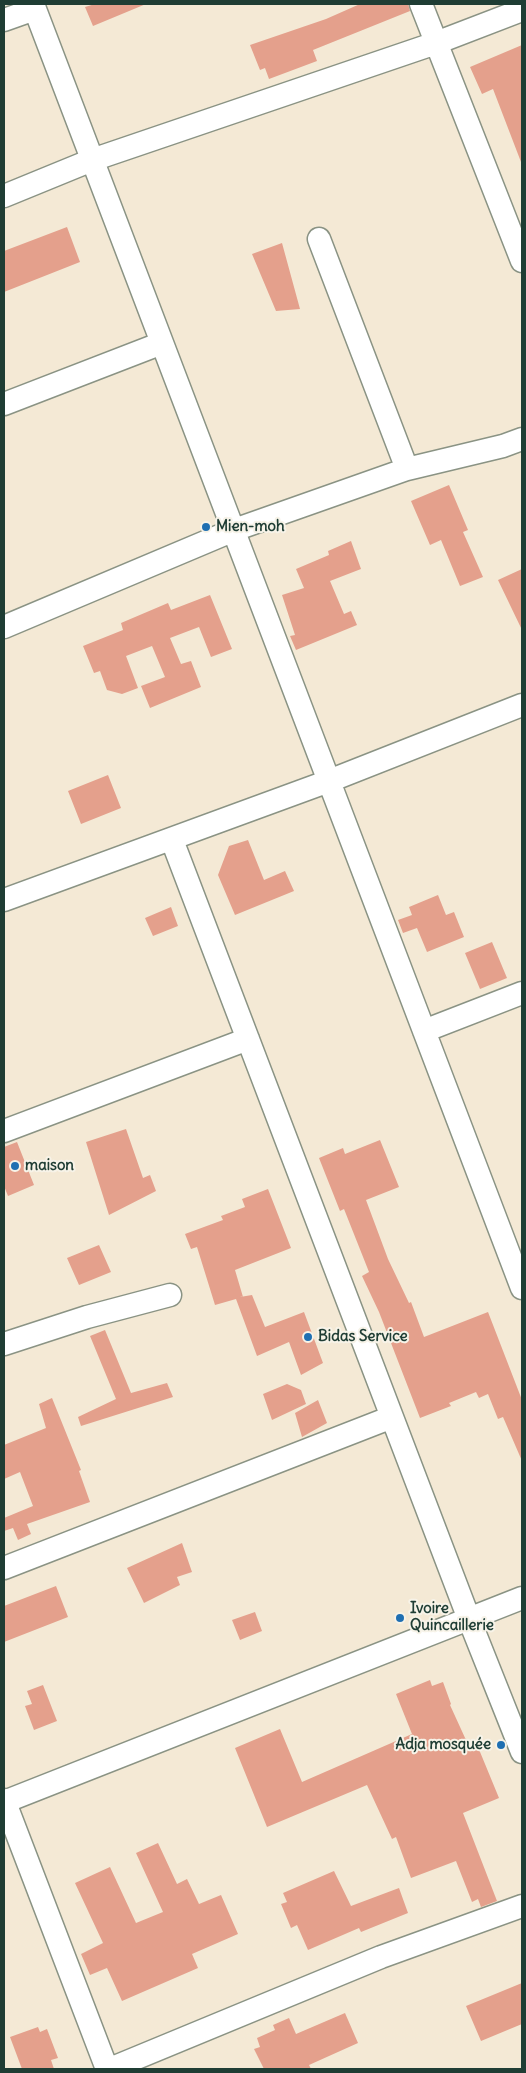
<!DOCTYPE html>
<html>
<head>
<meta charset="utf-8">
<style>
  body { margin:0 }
  #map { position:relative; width:526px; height:2073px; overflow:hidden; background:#f4e9d5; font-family:Delius,sans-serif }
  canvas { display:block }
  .frame { position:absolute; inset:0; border:5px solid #1f3d34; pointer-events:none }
</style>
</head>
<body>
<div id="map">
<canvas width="526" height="2073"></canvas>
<div class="frame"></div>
</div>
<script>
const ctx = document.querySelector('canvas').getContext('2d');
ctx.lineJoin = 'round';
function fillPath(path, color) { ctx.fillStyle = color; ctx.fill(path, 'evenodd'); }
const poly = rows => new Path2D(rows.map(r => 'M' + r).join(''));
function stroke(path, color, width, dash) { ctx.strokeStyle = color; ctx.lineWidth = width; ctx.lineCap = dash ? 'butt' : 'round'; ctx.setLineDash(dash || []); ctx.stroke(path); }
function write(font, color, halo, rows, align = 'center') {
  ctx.font = font + ' Delius,sans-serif'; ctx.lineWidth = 4; ctx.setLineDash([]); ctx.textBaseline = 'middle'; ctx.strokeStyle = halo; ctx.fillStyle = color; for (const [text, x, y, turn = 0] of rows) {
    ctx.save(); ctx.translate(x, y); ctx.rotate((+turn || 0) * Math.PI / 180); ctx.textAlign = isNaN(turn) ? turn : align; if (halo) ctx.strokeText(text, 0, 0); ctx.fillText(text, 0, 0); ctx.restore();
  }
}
fillPath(poly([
  [95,4,146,4,93,26,85,7],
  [360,4,408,4,410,11,313,50,317,61,269,79,265,68,260,70,250,45,326,19],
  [522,45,522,161,521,162,493,89,482,94,470,67],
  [67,227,80,262,4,292,4,251],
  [282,243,300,309,276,311,252,254],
  [449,485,468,530,463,532,483,577,460,586,441,540,430,545,411,501],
  [351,541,361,569,330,581,344,614,351,611,357,625,296,650,290,636,295,635,282,595,304,588,296,569,329,555,328,551],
  [522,569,522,630,498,580],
  [210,595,232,649,211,657,199,627,170,638,181,664,191,661,201,687,150,708,141,686,165,677,152,646,126,656,138,688,122,694,107,690,100,671,94,673,83,646,123,630,121,623,168,603,171,610],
  [108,775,121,808,81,824,68,791],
  [248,840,264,880,285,871,294,891,235,915,218,875,229,846],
  [438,895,446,915,454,912,464,937,427,952,417,928,403,933,398,920,412,915,409,907],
  [171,907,178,926,153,936,145,918],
  [492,942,507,978,480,989,465,953],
  [126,1129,143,1178,150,1175,156,1191,109,1215,86,1142],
  [380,1140,399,1187,366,1200,388,1259,409,1303,411,1302,424,1337,488,1312,522,1400,522,1461,503,1417,498,1419,488,1394,479,1398,476,1392,449,1403,451,1406,420,1418,379,1312,362,1276,369,1272,344,1209,340,1211,319,1158,343,1148,345,1154],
  [17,1142,34,1185,8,1196,4,1186,4,1147],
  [268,1189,291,1248,235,1270,243,1297,240,1297,252,1295,265,1327,304,1312,323,1363,301,1375,289,1342,257,1356,236,1299,215,1305,197,1247,191,1249,185,1234,223,1220,221,1216,245,1207,242,1199],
  [99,1245,111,1272,79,1285,67,1258],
  [105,1330,131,1393,167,1383,173,1397,81,1426,78,1417,116,1399,90,1336],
  [287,1384,301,1390,306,1404,272,1420,263,1394],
  [52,1398,81,1470,79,1471,90,1502,27,1524,31,1534,18,1540,13,1528,4,1531,4,1518,33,1506,20,1472,4,1479,4,1445,46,1428,39,1404],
  [318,1400,327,1423,302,1437,295,1413],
  [182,1543,192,1572,177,1577,180,1585,144,1603,127,1568],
  [56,1586,68,1617,4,1642,4,1606],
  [255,1612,262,1631,240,1640,232,1620],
  [430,1680,432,1686,443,1682,451,1704,450,1705,471,1751,478,1747,499,1798,463,1813,497,1901,481,1907,478,1899,472,1902,456,1861,411,1878,396,1837,392,1839,367,1785,267,1827,235,1748,280,1729,302,1782,412,1734,396,1694],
  [43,1685,57,1721,34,1730,25,1706,32,1704,27,1691],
  [158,1843,177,1884,187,1879,199,1904,221,1895,238,1934,192,1954,198,1968,122,2001,107,1968,90,1975,81,1954,103,1943,75,1883,110,1867,136,1923,163,1912,136,1853],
  [334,1871,351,1906,399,1888,408,1913,361,1932,359,1928,308,1950,297,1925,291,1928,281,1904,287,1902,283,1893],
  [522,1983,522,2024,481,2041,466,2006],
  [345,2013,358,2043,309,2065,311,2069,264,2069,254,2049,260,2047,257,2038,275,2030,273,2025,289,2018,296,2034],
  [38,2027,40,2032,47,2029,58,2058,51,2060,54,2069,22,2069,10,2037]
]), '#e4a08c');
const minor = poly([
  [33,4,522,1288],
  [421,4,522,261],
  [4,20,35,9],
  [4,196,92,160,436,43,522,10],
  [319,239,407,469],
  [4,404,162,343],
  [4,627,234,530,407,469,503,446,522,439],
  [172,840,469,1619,522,1752],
  [4,900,329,781,522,705],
  [424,1031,522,993],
  [4,1131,248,1039],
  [4,1344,87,1317,170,1295],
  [4,1568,392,1417],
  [4,1800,107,2069],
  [4,1802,522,1598],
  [110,2069,381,1957,522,1906]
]);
stroke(minor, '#8a9384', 25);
stroke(minor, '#fff', 22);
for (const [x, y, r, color] of [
  [206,527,5,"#1f6fb2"],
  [15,1166,5,"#1f6fb2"],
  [308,1337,5,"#1f6fb2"],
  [400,1618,5,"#1f6fb2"],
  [501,1745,5,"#1f6fb2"]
]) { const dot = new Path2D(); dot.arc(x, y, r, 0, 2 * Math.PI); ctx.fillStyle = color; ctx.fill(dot); stroke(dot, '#f7f3e8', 2); }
write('bold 15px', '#1f3d34', '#f7f3e8', [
  ["Mien-moh",216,527],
  ["maison",25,1166],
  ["Bidas Service",318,1337],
  ["Ivoire",410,1609],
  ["Quincaillerie",410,1626],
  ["Adja mosquée",491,1745,"right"]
], 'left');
</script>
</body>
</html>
